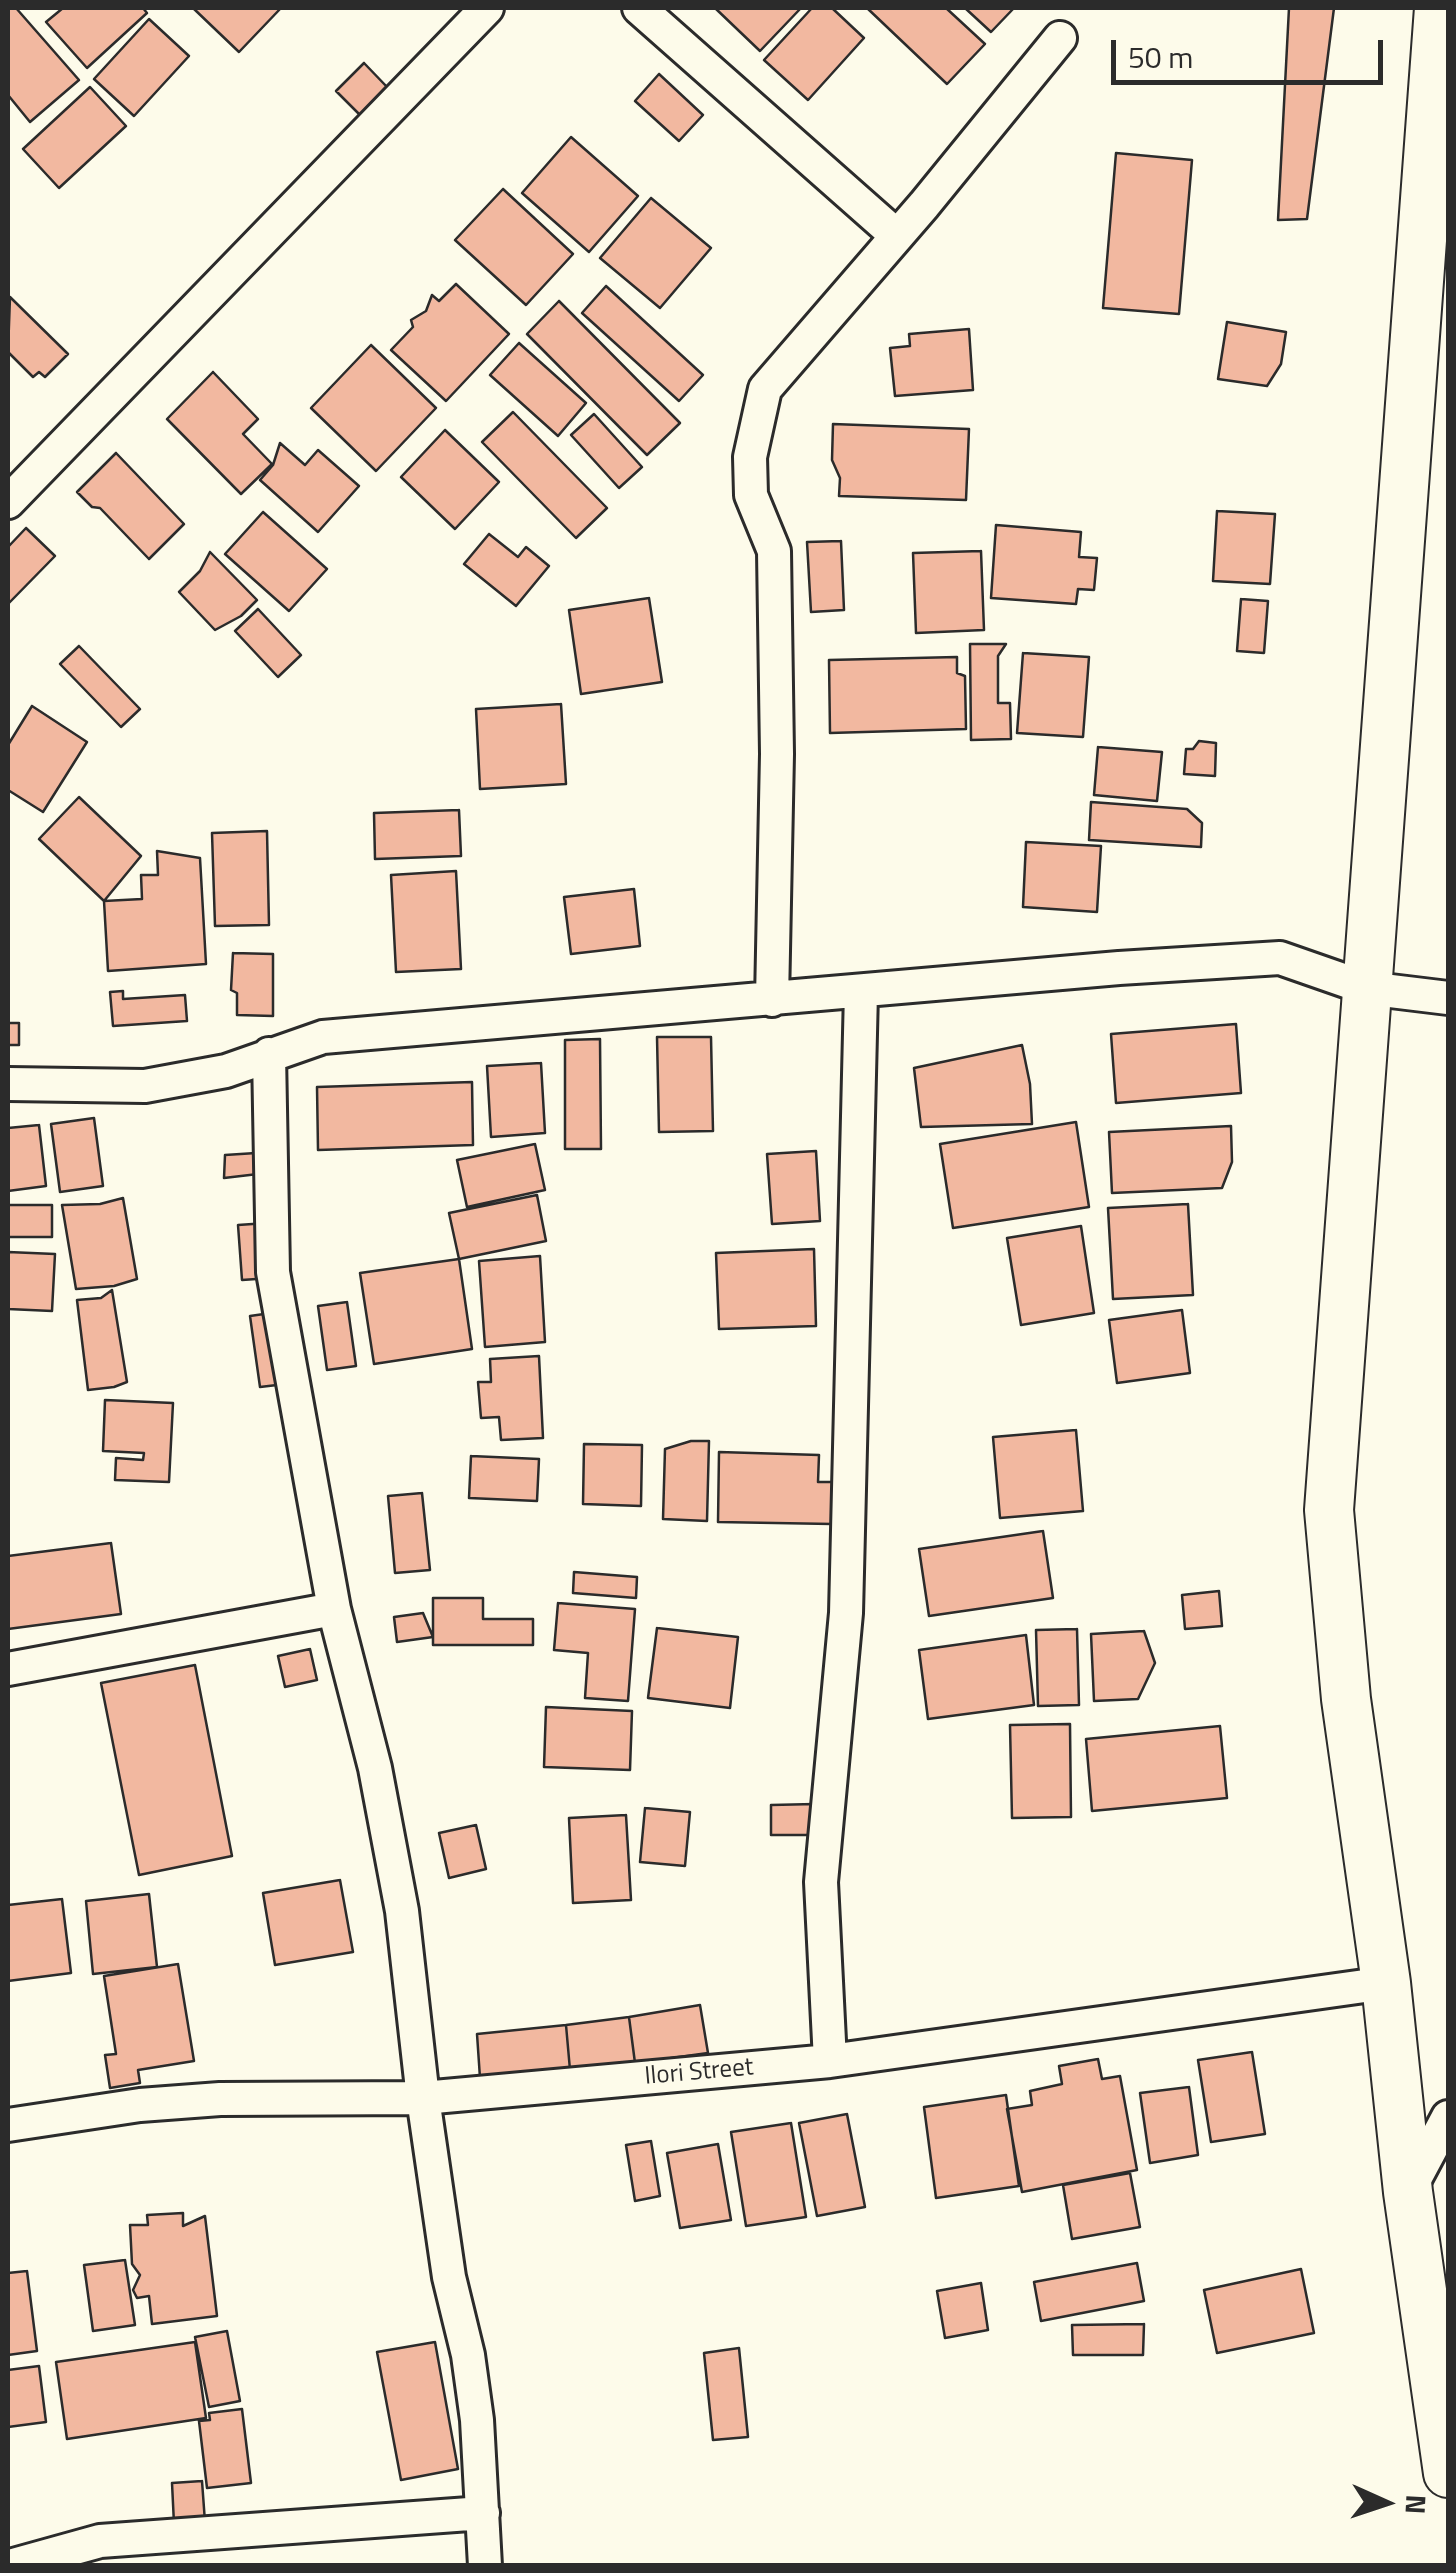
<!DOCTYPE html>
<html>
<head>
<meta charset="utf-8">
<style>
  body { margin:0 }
  #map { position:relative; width:1456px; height:2573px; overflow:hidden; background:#fdfbea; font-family:"Titillium Web",sans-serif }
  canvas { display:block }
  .frame { position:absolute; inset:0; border:10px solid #2b2b2b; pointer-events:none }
  .north { position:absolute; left:1336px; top:2453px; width:100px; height:100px; -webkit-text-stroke:8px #fdfbea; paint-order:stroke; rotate:93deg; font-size:28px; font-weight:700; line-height:40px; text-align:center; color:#2b2b2b }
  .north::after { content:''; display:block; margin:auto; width:35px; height:45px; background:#2b2b2b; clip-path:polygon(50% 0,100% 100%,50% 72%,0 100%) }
  .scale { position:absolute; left:1111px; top:40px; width:272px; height:45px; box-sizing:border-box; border:5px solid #2b2b2b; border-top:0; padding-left:12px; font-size:30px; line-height:35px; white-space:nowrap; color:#2b2b2b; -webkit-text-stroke:8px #fdfbea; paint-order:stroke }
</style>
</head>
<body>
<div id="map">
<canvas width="1456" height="2573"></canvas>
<div class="frame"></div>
<div class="north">N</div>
<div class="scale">50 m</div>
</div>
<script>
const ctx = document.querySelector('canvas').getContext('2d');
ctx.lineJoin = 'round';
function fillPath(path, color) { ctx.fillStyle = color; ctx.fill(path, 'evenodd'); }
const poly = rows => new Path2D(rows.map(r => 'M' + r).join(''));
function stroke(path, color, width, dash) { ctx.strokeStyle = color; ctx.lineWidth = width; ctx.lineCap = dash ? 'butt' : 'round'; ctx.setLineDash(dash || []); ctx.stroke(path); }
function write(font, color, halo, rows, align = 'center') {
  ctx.font = font + ' "Titillium Web",sans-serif'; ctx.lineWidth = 8; ctx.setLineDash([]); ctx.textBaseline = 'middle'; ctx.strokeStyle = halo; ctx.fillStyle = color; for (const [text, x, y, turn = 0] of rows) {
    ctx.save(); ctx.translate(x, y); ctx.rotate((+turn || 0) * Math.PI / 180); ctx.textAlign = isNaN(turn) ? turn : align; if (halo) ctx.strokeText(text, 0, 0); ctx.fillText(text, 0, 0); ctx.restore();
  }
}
const building = poly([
  [8,8,16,8,79,80,30,122,8,95,8,8],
  [63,8,143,8,147,13,87,68,46,22,63,8],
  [193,8,281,8,239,52,193,8],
  [715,8,801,8,760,51,715,8],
  [812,8,832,8,864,38,808,100,764,60,812,8],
  [867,8,946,8,985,44,947,84,867,8],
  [965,8,1014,8,991,32,965,8],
  [1289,8,1334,8,1307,219,1278,220,1289,8],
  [149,19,189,56,134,116,94,79,149,19],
  [364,63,388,88,360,115,336,91,364,63],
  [659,74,703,115,679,141,635,101,659,74],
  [90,87,126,126,59,188,23,149,90,87],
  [571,137,638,196,589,252,522,193,571,137],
  [1116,153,1192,160,1179,314,1103,308,1116,153],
  [503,189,573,254,526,305,455,240,503,189],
  [651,198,711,248,660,308,600,258,651,198],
  [456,284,509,334,446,401,391,350,413,327,411,320,426,311,432,295,439,301,456,284],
  [606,286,703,375,679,401,582,313,606,286],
  [10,297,68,354,45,377,39,372,33,377,8,352,10,297],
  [559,301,680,423,647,455,527,334,559,301],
  [1227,322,1286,332,1281,364,1267,386,1218,379,1227,322],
  [969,329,973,390,895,396,890,348,910,346,909,334,969,329],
  [519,343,586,403,558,436,490,375,519,343],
  [371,345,436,408,376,471,311,408,371,345],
  [213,372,258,419,243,434,272,464,241,494,167,419,213,372],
  [513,412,607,508,576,538,482,442,513,412],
  [594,414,642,467,619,488,571,435,594,414],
  [833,424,969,429,966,500,839,496,840,478,832,460,833,424],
  [445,430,499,482,455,529,401,477,445,430],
  [280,443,305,465,318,450,359,486,318,532,260,480,273,465,280,443],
  [116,453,184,524,149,559,100,508,92,507,77,492,116,453],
  [1217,511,1275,514,1270,584,1213,581,1217,511],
  [263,512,327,569,289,611,225,554,263,512],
  [996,525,1081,532,1079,557,1097,558,1094,590,1078,589,1076,604,991,598,996,525],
  [26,528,55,556,8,604,8,547,26,528],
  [489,534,518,557,526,547,549,566,516,606,464,564,489,534],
  [841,541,844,610,811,612,807,542,841,541],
  [981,551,984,630,916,633,913,553,981,551],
  [210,552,257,600,241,616,215,630,179,592,200,571,210,552],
  [649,598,662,682,581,694,569,610,649,598],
  [1241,599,1268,601,1264,653,1237,651,1241,599],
  [258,609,301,655,278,677,235,631,258,609],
  [970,644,1006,644,998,656,998,703,1010,703,1011,739,971,740,970,644],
  [79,646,140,709,121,727,60,664,79,646],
  [1023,653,1089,657,1083,737,1017,733,1023,653],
  [957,657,957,673,965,676,966,729,830,733,829,660,957,657],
  [561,704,566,784,480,789,476,709,561,704],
  [32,706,87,742,43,812,8,790,8,745,32,706],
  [1199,741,1216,743,1215,776,1184,774,1186,749,1193,749,1199,741],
  [1098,747,1162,752,1157,801,1094,795,1098,747],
  [79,797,141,856,104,901,39,839,79,797],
  [1091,802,1187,809,1202,823,1201,847,1089,840,1091,802],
  [459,810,461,856,375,859,374,813,459,810],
  [267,831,269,925,215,926,212,833,267,831],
  [1026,842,1101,846,1097,912,1023,907,1026,842],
  [157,851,200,858,206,964,108,971,104,901,142,899,141,875,158,875,157,851],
  [456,871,461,969,396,972,391,875,456,871],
  [634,889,640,946,571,954,564,897,634,889],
  [233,953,273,954,273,1016,237,1015,237,993,231,990,233,953],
  [123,991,123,999,185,995,187,1021,113,1026,110,992,123,991],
  [8,1023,19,1023,19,1045,8,1045,8,1023],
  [1236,1024,1241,1093,1116,1103,1111,1034,1236,1024],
  [657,1037,711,1037,713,1131,659,1132,657,1037],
  [600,1039,601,1149,565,1149,565,1040,600,1039],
  [1022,1045,1030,1084,1032,1124,921,1127,914,1068,1022,1045],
  [541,1063,545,1133,491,1137,487,1066,541,1063],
  [472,1082,473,1145,318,1150,317,1087,472,1082],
  [94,1118,103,1186,60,1192,51,1124,94,1118],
  [1076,1122,1089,1207,953,1228,940,1144,1076,1122],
  [39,1125,46,1186,8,1191,8,1128,39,1125],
  [1231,1126,1232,1162,1222,1188,1112,1193,1109,1132,1231,1126],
  [535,1144,545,1190,467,1207,457,1160,535,1144],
  [816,1151,820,1221,772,1224,767,1154,816,1151],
  [256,1153,258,1174,224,1178,225,1155,256,1153],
  [537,1195,546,1241,459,1259,449,1213,537,1195],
  [123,1198,137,1279,114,1286,76,1289,62,1205,100,1204,123,1198],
  [1188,1204,1193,1295,1113,1299,1108,1208,1188,1204],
  [8,1205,52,1205,52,1237,8,1237,8,1205],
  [267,1223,271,1278,242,1280,238,1225,267,1223],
  [1081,1226,1094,1313,1021,1325,1007,1238,1081,1226],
  [814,1249,816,1326,719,1329,716,1253,814,1249],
  [8,1252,55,1254,52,1311,8,1309,8,1252],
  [540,1256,545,1342,485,1347,479,1261,540,1256],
  [459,1259,472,1349,374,1364,360,1273,459,1259],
  [112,1290,127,1382,114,1387,88,1390,77,1300,101,1298,112,1290],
  [347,1302,356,1366,327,1370,318,1306,347,1302],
  [1182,1310,1190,1373,1117,1383,1109,1320,1182,1310],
  [278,1312,277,1385,260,1387,250,1316,278,1312],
  [539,1356,543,1438,501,1440,499,1417,481,1418,478,1382,491,1382,490,1359,539,1356],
  [105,1400,173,1403,169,1482,115,1480,116,1458,143,1460,144,1453,103,1451,105,1400],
  [1076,1430,1083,1511,1000,1518,993,1437,1076,1430],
  [691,1441,709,1441,707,1521,663,1519,665,1449,691,1441],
  [584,1444,642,1445,641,1506,583,1504,584,1444],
  [719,1452,819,1455,818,1482,833,1482,832,1524,718,1522,719,1452],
  [471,1456,539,1459,537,1501,469,1498,471,1456],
  [422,1493,430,1570,395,1573,388,1496,422,1493],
  [1043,1531,1053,1598,929,1616,919,1549,1043,1531],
  [111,1543,121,1614,8,1629,8,1556,111,1543],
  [574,1572,637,1577,636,1598,573,1593,574,1572],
  [1219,1591,1222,1626,1185,1629,1182,1595,1219,1591],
  [433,1598,483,1598,483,1619,533,1619,533,1645,433,1645,433,1598],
  [558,1603,635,1609,628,1701,585,1698,588,1653,554,1650,558,1603],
  [423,1613,433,1637,397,1642,394,1617,423,1613],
  [657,1628,738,1637,730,1708,648,1698,657,1628],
  [1077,1629,1079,1705,1038,1706,1036,1630,1077,1629],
  [1144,1631,1155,1663,1138,1699,1094,1701,1091,1634,1144,1631],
  [1026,1635,1034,1705,928,1719,919,1650,1026,1635],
  [310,1649,317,1680,285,1687,278,1656,310,1649],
  [195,1665,232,1856,139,1875,101,1683,195,1665],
  [546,1707,632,1711,630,1770,544,1767,546,1707],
  [1070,1724,1071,1817,1012,1818,1010,1725,1070,1724],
  [1220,1726,1227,1798,1092,1811,1086,1739,1220,1726],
  [815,1804,815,1835,771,1835,771,1805,815,1804],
  [645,1808,690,1812,685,1866,640,1862,645,1808],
  [626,1815,631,1900,573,1903,569,1818,626,1815],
  [476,1825,486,1869,449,1878,439,1833,476,1825],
  [340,1880,353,1952,275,1965,263,1893,340,1880],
  [149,1894,157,1967,93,1974,86,1901,149,1894],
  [62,1899,71,1973,8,1981,8,1905,62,1899],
  [178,1964,194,2061,138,2070,140,2083,110,2088,105,2055,116,2054,104,1976,178,1964],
  [700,2005,708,2053,635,2063,629,2017,700,2005],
  [629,2017,635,2063,570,2070,566,2025,629,2017],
  [566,2025,570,2070,480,2078,477,2034,566,2025],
  [1252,2052,1265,2134,1211,2142,1198,2060,1252,2052],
  [1098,2059,1102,2079,1120,2076,1137,2170,1022,2192,1007,2109,1032,2105,1030,2091,1062,2084,1059,2066,1098,2059],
  [1189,2087,1198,2155,1150,2163,1140,2093,1189,2087],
  [1006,2095,1019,2186,936,2198,924,2107,1006,2095],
  [847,2114,865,2207,817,2216,799,2123,847,2114],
  [791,2123,806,2217,746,2226,731,2132,791,2123],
  [651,2141,660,2196,635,2201,626,2145,651,2141],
  [718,2144,731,2220,680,2228,667,2153,718,2144],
  [1130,2173,1140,2227,1072,2239,1063,2185,1130,2173],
  [183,2213,183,2226,205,2216,217,2316,152,2324,149,2296,137,2298,133,2290,140,2275,132,2264,130,2225,148,2225,147,2215,183,2213],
  [125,2260,135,2325,93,2331,84,2265,125,2260],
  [1137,2263,1144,2301,1041,2321,1034,2282,1137,2263],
  [1301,2269,1314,2333,1217,2353,1204,2290,1301,2269],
  [27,2271,37,2351,8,2355,8,2273,27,2271],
  [981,2283,988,2330,945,2338,937,2291,981,2283],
  [1144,2324,1143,2355,1073,2355,1072,2325,1144,2324],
  [227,2331,240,2401,209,2407,195,2337,227,2331],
  [195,2342,206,2418,67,2439,56,2362,195,2342],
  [435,2342,458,2469,401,2480,377,2352,435,2342],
  [739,2348,748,2437,713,2440,704,2353,739,2348],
  [39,2366,46,2422,8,2427,8,2370,39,2366],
  [242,2409,251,2483,207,2488,199,2421,210,2420,209,2413,242,2409],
  [202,2481,205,2522,174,2524,172,2483,202,2481]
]);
fillPath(building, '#f2b8a0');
stroke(building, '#2b2b2b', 2.5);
const street = poly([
  [639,8,897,236],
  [8,502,487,8],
  [772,1000,777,754,774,551,751,495,750,457,765,389,924,205,1060,38],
  [269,1054,273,1272,334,1609,375,1768,402,1911,423,2098,449,2277,468,2355,477,2420,485,2566],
  [8,1084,145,1086,226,1071,323,1037,1119,968,1280,958,1366,988,1448,998],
  [8,1669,334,1609],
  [830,2061,821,1882,846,1613,861,992],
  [8,2125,140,2105,220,2099,423,2098,830,2061,1386,1983],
  [1408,2192,1448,2117],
  [10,2566,100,2541,483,2513]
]);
const secondary = poly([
  [1439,8,1329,1510,1346,1699,1386,1983,1408,2192,1448,2473]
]);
stroke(street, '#2b2b2b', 38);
stroke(secondary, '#2b2b2b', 52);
stroke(street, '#fdfbea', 32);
stroke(secondary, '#fdfbea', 48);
write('25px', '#2b2b2b', '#fdfbea', [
  ["Ilori Street",699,2073,-5]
]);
</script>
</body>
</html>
